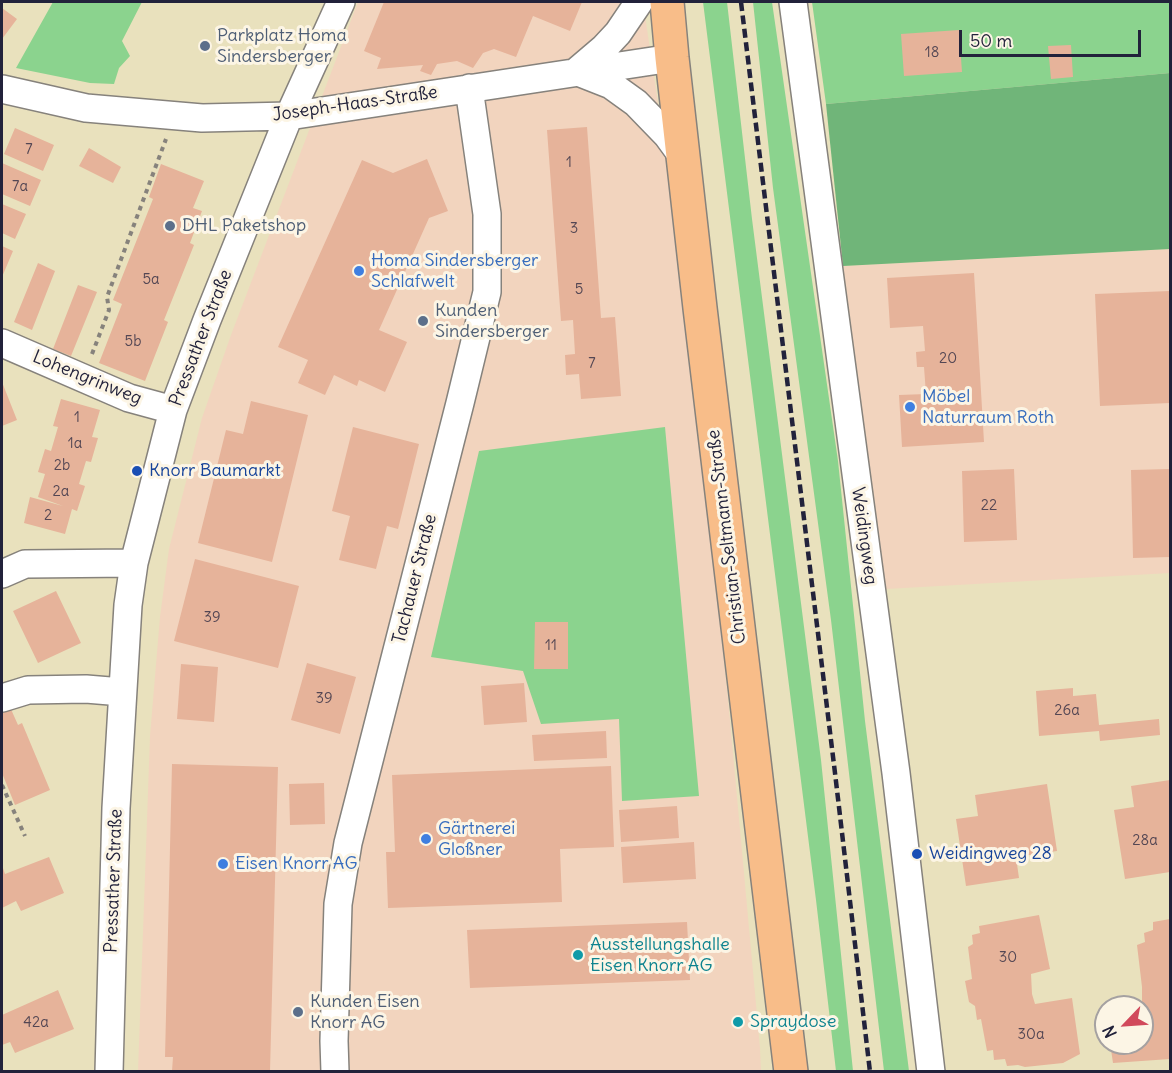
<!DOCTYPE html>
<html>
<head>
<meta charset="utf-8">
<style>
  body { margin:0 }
  #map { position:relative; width:1172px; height:1073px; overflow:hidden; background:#e9e1bd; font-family:Delius,sans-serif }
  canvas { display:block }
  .frame { position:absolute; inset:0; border:3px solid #22223b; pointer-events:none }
  .north { position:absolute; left:1094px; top:995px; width:60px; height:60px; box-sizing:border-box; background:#fcf5e5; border:2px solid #a5a1a1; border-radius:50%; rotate:245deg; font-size:16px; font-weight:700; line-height:24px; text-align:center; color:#22223b }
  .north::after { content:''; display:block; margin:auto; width:21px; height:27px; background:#d1495b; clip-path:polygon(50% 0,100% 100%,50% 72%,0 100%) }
  .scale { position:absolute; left:959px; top:30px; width:182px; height:27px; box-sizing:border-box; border:3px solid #22223b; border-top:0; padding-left:8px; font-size:18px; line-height:21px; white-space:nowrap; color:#22223b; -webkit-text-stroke:4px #fcf5e5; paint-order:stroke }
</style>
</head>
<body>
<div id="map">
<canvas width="1172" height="1073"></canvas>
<div class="frame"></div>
<div class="north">N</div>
<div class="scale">50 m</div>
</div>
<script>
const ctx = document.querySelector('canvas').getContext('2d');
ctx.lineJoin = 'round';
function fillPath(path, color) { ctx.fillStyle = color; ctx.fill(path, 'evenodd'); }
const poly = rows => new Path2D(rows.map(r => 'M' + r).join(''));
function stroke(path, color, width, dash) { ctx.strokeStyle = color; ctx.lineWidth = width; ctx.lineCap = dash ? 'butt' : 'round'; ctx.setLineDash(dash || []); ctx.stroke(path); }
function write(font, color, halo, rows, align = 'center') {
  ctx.font = font + ' Delius,sans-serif'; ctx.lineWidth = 6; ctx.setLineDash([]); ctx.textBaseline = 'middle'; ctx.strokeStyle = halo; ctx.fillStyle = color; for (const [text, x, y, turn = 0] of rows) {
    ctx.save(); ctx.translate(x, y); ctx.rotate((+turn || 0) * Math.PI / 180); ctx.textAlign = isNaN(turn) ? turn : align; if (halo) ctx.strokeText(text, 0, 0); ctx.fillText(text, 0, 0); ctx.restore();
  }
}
fillPath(poly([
  [358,2,643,2,675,218,727,688,760,1048,761,1071,138,1072,150,736,160,617,169,549,202,418,231,335],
  [1170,249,1170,573,886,589,843,266]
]), '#f2d4be');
fillPath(poly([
  [53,2,142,2,122,41,130,56,119,68,114,84,90,83,16,68],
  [703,2,727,2,752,219,821,760,853,1071,836,1071,816,900],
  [753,2,772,2,838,461,865,721,909,1071,884,1071,831,620,773,188],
  [812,2,1170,2,1170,73,826,104],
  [665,427,699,796,622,801,619,719,541,724,523,671,431,657,479,451]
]), '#8bd38e');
fillPath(poly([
  [1170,73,1170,249,843,266,826,104]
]), '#70b579');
fillPath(poly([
  [384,2,582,2,570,31,533,16,516,57,494,49,483,53,473,68,457,61,437,64,431,75,420,71,423,65,377,69,381,58,364,51],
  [2,8,17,19,2,39],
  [959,30,962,72,904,76,901,34],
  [1071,45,1073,77,1051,79,1048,46],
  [587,127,601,318,615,317,621,396,581,399,579,374,566,375,565,355,575,354,573,320,561,321,547,130],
  [15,128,54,145,43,171,4,154],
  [89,148,121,167,113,183,79,166],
  [427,159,448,211,429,218,379,330,407,342,385,392,359,380,357,386,334,375,325,395,298,383,308,360,278,347,362,160,393,173],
  [2,163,41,180,30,206,2,194],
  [161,164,204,181,193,208,202,211,190,243,194,245,164,320,168,322,145,381,99,363,122,304,113,300,153,199,149,197],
  [2,204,26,214,15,239,2,233],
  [2,246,13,251,2,277],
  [38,263,55,271,32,330,14,322],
  [974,273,984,442,902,447,899,395,926,394,924,367,917,367,916,352,925,351,923,326,890,328,887,278],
  [78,285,97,292,71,356,53,349],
  [1170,291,1170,403,1100,406,1095,294],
  [2,382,17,420,2,426],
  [61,399,100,410,92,437,98,438,91,462,86,461,79,484,85,486,77,511,72,509,65,534,24,523,30,497,63,506,38,497,45,474,38,472,45,449,51,451,58,427,53,426],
  [251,401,308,415,272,562,198,543,226,430,243,434],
  [353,427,419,444,398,529,387,526,376,569,339,560,350,516,332,511],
  [1014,469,1017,540,964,542,962,471],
  [1170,469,1170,557,1133,558,1131,470],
  [195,559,299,586,278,668,174,641],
  [56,591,81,643,38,663,13,611],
  [535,622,568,622,568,669,534,669],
  [307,663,356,677,340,734,291,720],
  [181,664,218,667,214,722,177,719],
  [524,683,527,722,484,725,481,686],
  [1073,688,1073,696,1096,694,1099,725,1159,719,1160,735,1100,741,1099,731,1039,736,1036,691],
  [10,707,18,725,22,723,50,790,15,805,2,773,2,711],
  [606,731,607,758,534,761,532,735],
  [172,764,278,767,270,1071,172,1071,173,1057,165,1057],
  [611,766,614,847,560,849,562,902,388,908,386,852,395,852,392,775],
  [1170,780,1170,872,1125,879,1114,810,1134,807,1131,786],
  [324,783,325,824,290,825,289,784],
  [1047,784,1057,851,1016,857,1019,878,966,886,956,819,978,816,975,795],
  [677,806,679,838,621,842,619,810],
  [694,842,696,879,623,883,621,847],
  [49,857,64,893,21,911,16,901,2,908,2,865,5,874],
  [1039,915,1050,969,1031,974,1032,994,1035,1004,1072,998,1080,1054,1063,1063,1025,1067,1018,1065,1007,1066,1005,1059,994,1060,993,1050,987,1051,981,1019,977,1020,975,1006,969,1002,965,981,972,979,968,947,973,944,972,935,980,933,979,926],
  [1170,919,1170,1059,1113,1063,1110,1043,1142,1043,1142,1007,1121,1007,1121,1006,1142,1002,1142,987,1137,945,1145,942,1144,933,1153,930,1153,922],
  [687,922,690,980,470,988,467,930],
  [58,990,74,1029,15,1053,10,1042,2,1045,2,1015]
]), '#e6b39a');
const minor = poly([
  [793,2,896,773,931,1072],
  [577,71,604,48,618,33,639,2],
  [578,72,611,85,636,103,667,135,683,157],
  [2,89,86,108,202,118,289,116,672,58],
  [2,343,129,398,173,410],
  [2,574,25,564,134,563],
  [2,698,28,690,86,689,122,692],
  [109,1072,116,808,128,605,134,563,173,410,207,320,289,116,341,2],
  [335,1072,334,1041,338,904,348,843,460,403,487,292,487,214,469,88]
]);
const major = poly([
  [667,2,672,58,700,308,791,1072]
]);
stroke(minor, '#86827c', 30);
stroke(major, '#86827c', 36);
stroke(poly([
  [92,354,109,310,107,297,166,139],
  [2,785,25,836]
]), '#86827c', 4, [4.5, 4.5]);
stroke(minor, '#fff', 27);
stroke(major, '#f8bd89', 33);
stroke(poly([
  [741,2,835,773,870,1072]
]), '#22223b', 4.5, [9, 4.5]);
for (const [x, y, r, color] of [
  [205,46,6,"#5c6f8a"],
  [170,226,6,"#5c6f8a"],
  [359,271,6,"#3f7fe0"],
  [423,321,6,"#5c6f8a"],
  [910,407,6,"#3f7fe0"],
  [137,471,6,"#1a4fb4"],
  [426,839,6,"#3f7fe0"],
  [917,854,6,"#1a4fb4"],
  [223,864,6,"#3f7fe0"],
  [578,955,6,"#0f9aa8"],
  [298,1012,6,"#5c6f8a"],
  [738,1022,6,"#0f9aa8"]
]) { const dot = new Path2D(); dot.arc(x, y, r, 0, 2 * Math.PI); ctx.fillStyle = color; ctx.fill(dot); stroke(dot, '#fcf5e5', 2); }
write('15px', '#534653', null, [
  ["18",932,53],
  ["7",29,150],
  ["1",569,163],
  ["7a",20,187],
  ["3",574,229],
  ["5a",151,280],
  ["5",579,290],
  ["5b",133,342],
  ["20",948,359],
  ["7",592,364],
  ["1",77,418],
  ["1a",75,444],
  ["2b",62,466],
  ["2a",61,492],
  ["22",989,506],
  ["2",48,516],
  ["39",212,618],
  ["11",551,646],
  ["39",324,699],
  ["26a",1067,711],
  ["28a",1145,841],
  ["30",1008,958],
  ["42a",36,1023],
  ["30a",1031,1035]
]);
write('18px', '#4e5e75', '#fcf5e5', [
  ["Parkplatz Homa",217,36],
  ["Sindersberger",217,57],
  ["DHL Paketshop",182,226],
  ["Kunden",435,311],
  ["Sindersberger",435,332],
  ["Kunden Eisen",310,1002],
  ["Knorr AG",310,1023]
], 'left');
write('18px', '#22223b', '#fcf5e5', [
  ["Joseph-Haas-Straße",355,104,-8],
  ["Pressather Straße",201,338,-69],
  ["Lohengrinweg",87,378,22],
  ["Weidingweg",864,536,82],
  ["Christian-Seltmann-Straße",727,537,-97],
  ["Tachauer Straße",415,579,-76],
  ["Pressather Straße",114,881,-88]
]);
write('18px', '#366cbe', '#fcf5e5', [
  ["Homa Sindersberger",371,261],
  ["Schlafwelt",371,282],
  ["Möbel",922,397],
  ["Naturraum Roth",922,418],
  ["Gärtnerei",438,829],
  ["Gloßner",438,850],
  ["Eisen Knorr AG",235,864]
], 'left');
write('18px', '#164399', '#fcf5e5', [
  ["Knorr Baumarkt",149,471],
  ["Weidingweg 28",929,854]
], 'left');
write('18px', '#0d838f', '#fcf5e5', [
  ["Ausstellungshalle",590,945],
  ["Eisen Knorr AG",590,966],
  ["Spraydose",750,1022]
], 'left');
</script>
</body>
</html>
